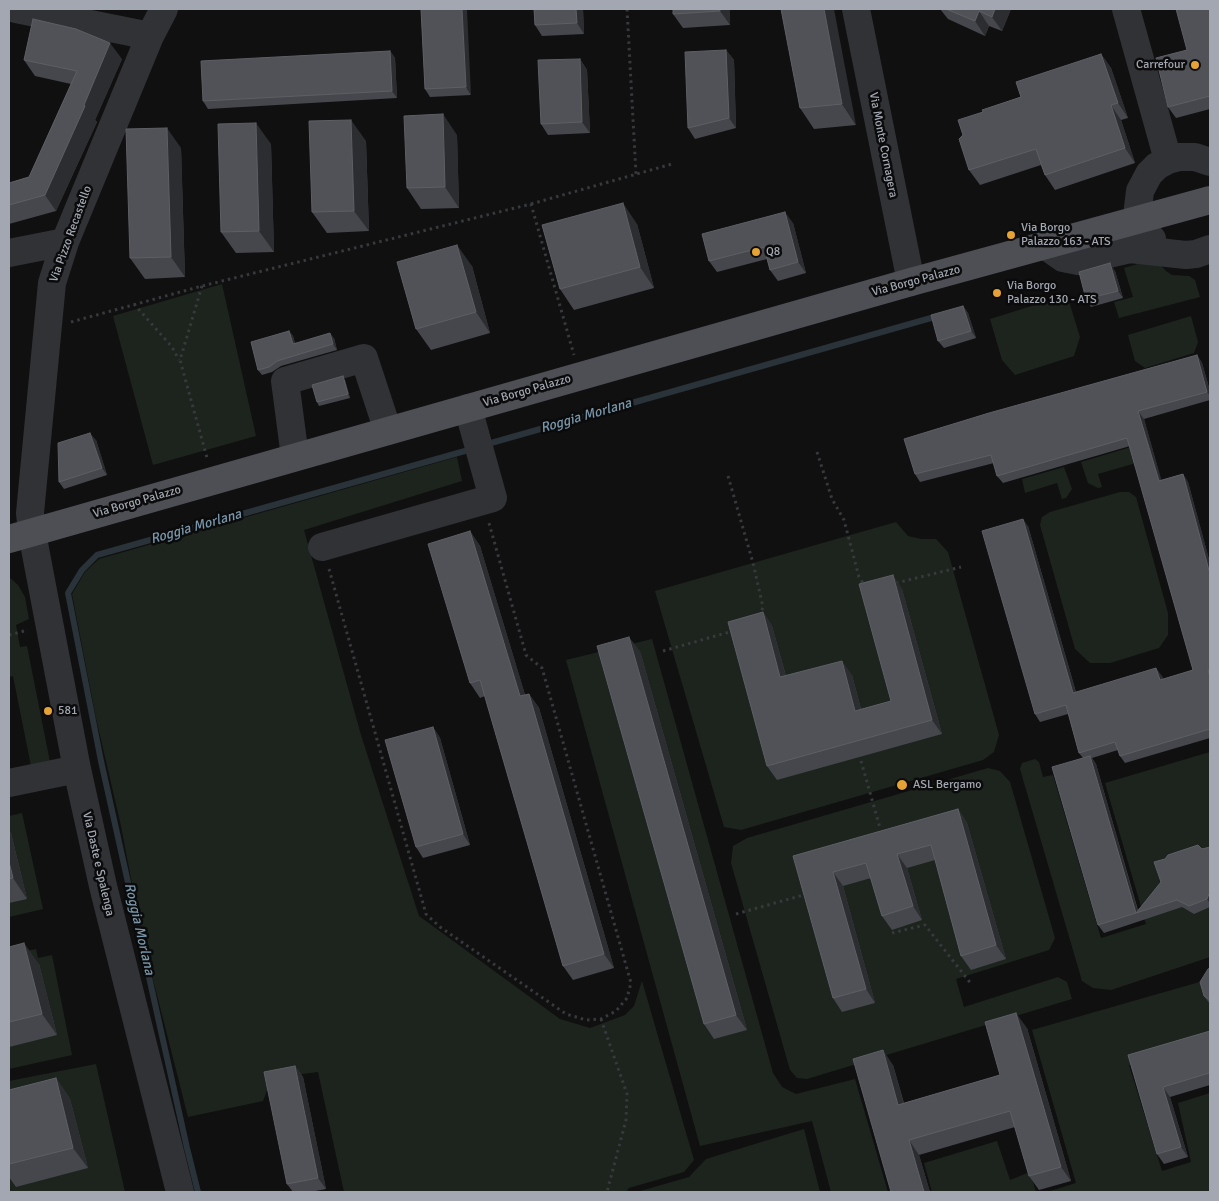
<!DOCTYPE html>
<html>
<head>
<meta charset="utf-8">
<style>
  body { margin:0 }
  #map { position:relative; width:1219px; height:1201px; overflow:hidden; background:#101011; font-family:Signika,sans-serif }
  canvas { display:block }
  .frame { position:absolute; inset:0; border:10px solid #a2a7b1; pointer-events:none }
</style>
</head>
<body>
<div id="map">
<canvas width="1219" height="1201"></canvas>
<div class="frame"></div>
</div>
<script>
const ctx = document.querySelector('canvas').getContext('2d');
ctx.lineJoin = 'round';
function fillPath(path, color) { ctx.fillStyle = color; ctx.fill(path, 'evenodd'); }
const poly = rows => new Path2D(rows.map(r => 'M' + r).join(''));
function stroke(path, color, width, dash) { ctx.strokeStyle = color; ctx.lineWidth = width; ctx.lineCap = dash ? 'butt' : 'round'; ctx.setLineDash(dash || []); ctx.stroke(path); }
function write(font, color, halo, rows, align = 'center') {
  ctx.font = font + ' Signika,sans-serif'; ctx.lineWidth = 5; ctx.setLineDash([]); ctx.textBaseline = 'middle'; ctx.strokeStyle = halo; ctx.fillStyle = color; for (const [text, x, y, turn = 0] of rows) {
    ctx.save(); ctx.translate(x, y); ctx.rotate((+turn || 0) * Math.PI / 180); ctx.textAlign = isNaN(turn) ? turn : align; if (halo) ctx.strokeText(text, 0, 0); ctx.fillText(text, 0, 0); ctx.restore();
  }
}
fillPath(poly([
  [1155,259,1166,271,1172,275,1189,276,1195,280,1200,297,1119,318,1114,302,1133,297,1124,268],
  [222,284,256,436,153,465,113,316],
  [1067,295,1080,337,1074,356,1015,375,1002,360,990,319],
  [1191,316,1198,342,1194,353,1145,368,1135,361,1128,335],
  [1131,447,1136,463,1098,474,1102,487,1098,488,1088,483,1081,462],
  [457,457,462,481,304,530,361,735,419,916,560,1019,590,1028,625,1015,634,1006,642,981,694,1160,684,1172,629,1188,626,1192,344,1192,318,1072,272,1078,263,1101,188,1117,142,936,121,826,96,718,72,594,85,572,99,559],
  [1064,467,1072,489,1066,498,1062,499,1057,483,1025,493,1022,479],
  [1120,492,1129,492,1136,497,1168,613,1168,635,1159,648,1110,663,1090,663,1075,649,1040,525,1042,517,1050,512],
  [896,522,908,536,921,539,936,539,948,552,999,735,994,752,983,760,741,830,724,827,655,591],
  [9,577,18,585,25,597,29,619,16,625,20,647,27,646,50,762,31,766,13,676,9,677],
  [652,639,773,1073,782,1087,796,1094,855,1079,888,1192,831,1192,812,1121,700,1146,566,660],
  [1210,752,1210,957,1111,990,1093,988,1082,981,1020,769,1022,763,1035,759,1039,762,1043,777,1053,775,1101,938,1146,924,1105,783],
  [988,768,1000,771,1010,782,1055,938,1049,950,956,979,964,1007,1058,977,1067,982,1072,999,807,1079,797,1078,790,1070,731,863,733,846,747,838],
  [22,813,43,909,9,917,9,816],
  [36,949,38,958,52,955,72,1055,9,1069,9,954],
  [1210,979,1210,1041,1129,1065,1162,1171,1191,1162,1178,1103,1210,1093,1210,1192,1047,1192,1076,1183,1032,1030],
  [96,1064,125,1192,9,1192,9,1081],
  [804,1129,820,1192,637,1192,689,1177,706,1159],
  [997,1141,1010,1180,1030,1172,1036,1192,932,1192,924,1163]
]), '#1d241d');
stroke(poly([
  [484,445,931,318],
  [198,1192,187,1148,101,761,68,593,82,570,97,555,472,449]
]), '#2a3339', 6);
stroke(poly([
  [627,9,636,174],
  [531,204,672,164],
  [202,286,180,360,207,458],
  [134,304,172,347,179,360],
  [71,322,202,286,531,204,574,355],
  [817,452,832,499,844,520,859,577,865,586],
  [728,476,753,563,763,607,760,615],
  [329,569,426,914,440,927,566,1014,586,1020,601,1019,616,1011,627,998,631,983,542,668,526,655,489,523],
  [896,583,961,567],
  [9,635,28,630],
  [663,651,733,631],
  [861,761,880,828],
  [736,914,807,894],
  [892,933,925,925,972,985],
  [601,1019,627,1094,626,1120,607,1192]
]), '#37393d', 3, [2.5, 4]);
stroke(poly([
  [16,9,150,36],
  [164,9,150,36,65,242,52,283,30,513,32,533,77,769,103,886,180,1192],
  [856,9,911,282],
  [1126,9,1168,160],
  [1152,239,1147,235,1140,220,1138,208,1140,191,1149,174,1157,166,1168,160,1179,157,1195,157,1210,162],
  [1046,246,1063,258,1078,261,1130,249,1186,255,1196,254,1210,249],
  [9,253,65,242],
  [295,457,285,381,364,358,388,431],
  [322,547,493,498,468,408],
  [9,783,77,769]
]), '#313236', 28);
stroke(poly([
  [9,539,911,282,1210,200]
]), '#4e4f55', 28);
fillPath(poly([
  [421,9,471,95,430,97,425,89],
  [534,9,583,9,584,34,542,36,535,25],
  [673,9,730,9,730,25,683,28,673,14],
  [781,9,856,125,814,129,800,108],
  [940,9,1011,9,1002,31,989,26,985,36,948,19],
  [1210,9,1210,109,1176,118,1168,107,1187,50],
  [726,50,734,60,736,128,695,139,688,128],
  [390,51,395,58,397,98,208,109,203,101],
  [1101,54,1111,68,1128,118,1121,120,1135,163,1055,190,1045,175,1041,165,980,185,969,170,963,135,983,112,1021,97],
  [122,59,95,120,97,122,56,211,9,224,9,183,29,177,71,84,35,76,24,60],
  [580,59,587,70,590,133,548,135,541,124],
  [457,135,459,208,421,209,407,188],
  [366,141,369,231,327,233,312,212],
  [271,144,274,252,236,253,221,232],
  [181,148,185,277,145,279,130,258],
  [793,223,806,273,778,281,770,270,767,259,717,272,709,261],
  [637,224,654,288,574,310,560,289],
  [472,266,490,333,431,350,416,329],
  [1115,271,1123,298,1091,307,1086,299],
  [963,306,968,313,976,338,944,348,938,341],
  [289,331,293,336,295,343,334,338,337,350,281,366,272,372,262,375,258,370],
  [1197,355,1202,363,1210,391,1210,400,1144,419,1161,480,1183,474,1188,482,1210,563,1210,738,1125,763,1120,756,1118,750,1092,758,1096,764,1138,910,1202,849,1210,847,1210,907,1194,914,1182,907,1104,933,1098,925,1083,758,1079,753,1068,714,1040,722,1035,714,1028,526,1076,692,1162,676,1163,679,1193,670,1130,446,1003,483,997,476,994,463,920,482,915,474],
  [345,380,350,398,319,406,317,402],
  [96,440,107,475,64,489,59,482],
  [470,531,480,546,525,695,529,694,539,708,614,968,573,980,563,966,485,696,480,698,470,683],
  [902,589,942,734,777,780,767,766,763,612,772,626,786,676,852,675,861,709,891,701],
  [640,651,747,1030,714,1039,704,1024],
  [433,727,440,738,470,845,423,858,416,847],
  [958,809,967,823,1006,959,971,970,961,956,935,860,907,868,922,920,892,930,882,916,871,878,843,886,875,1003,842,1012,833,998,793,856],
  [9,831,11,833,27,899,9,903],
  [9,947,39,964,57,1035,9,1047],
  [1210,968,1210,1004,1204,996],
  [1027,1028,1071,1181,1039,1190,1029,1176,1015,1127,919,1155,930,1192,891,1192,893,1065,904,1103,1000,1075],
  [1210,1031,1210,1085,1170,1097,1188,1157,1164,1164,1157,1154,1128,1055],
  [295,1066,303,1077,326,1189,310,1192,293,1192,287,1184],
  [56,1078,70,1099,88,1168,16,1187,9,1177,9,1090]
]), '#46474c');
fillPath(poly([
  [462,9,467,9,471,95,466,87],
  [576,9,583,9,584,34,577,23],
  [720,9,730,9,730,25,720,11],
  [824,9,834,9,856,125,842,104],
  [995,9,1011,9,1002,31,992,17],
  [979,11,989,26,985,36,975,21],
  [110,43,122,59,95,120,97,122,56,211,45,195],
  [726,50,734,60,736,128,729,118],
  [390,51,395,58,397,98,392,91],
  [1101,54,1111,68,1128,118,1118,103],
  [580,59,587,70,590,133,582,122],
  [1111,105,1121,120,1135,163,1125,148],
  [443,114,457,135,459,208,445,187],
  [351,120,366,141,369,231,354,211],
  [256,123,271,144,274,252,259,231],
  [167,128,181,148,185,277,171,257],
  [623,203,637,224,654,288,640,267],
  [785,212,793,223,806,273,798,262],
  [457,245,472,266,490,333,476,312],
  [1110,263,1115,271,1123,298,1118,291],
  [963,306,968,313,976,338,971,331],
  [289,331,293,336,296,349,293,344],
  [330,333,334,338,337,350,333,344],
  [1197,355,1202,363,1210,391,1210,396,1207,392],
  [343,376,345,380,350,398,348,394],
  [1138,411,1144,419,1164,489,1159,481],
  [90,433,96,440,107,475,102,468],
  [1183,474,1188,482,1210,563,1210,574],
  [1023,519,1028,526,1078,700,1073,693],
  [470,531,480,546,530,711,520,696],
  [893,575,902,589,942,734,932,720],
  [763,612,772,626,790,691,780,677],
  [629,637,640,651,747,1030,736,1015],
  [842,661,852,675,865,725,855,711],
  [1156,668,1162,676,1165,687,1160,680],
  [529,694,539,708,614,968,604,954],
  [433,727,440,738,470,845,463,834],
  [1090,756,1096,764,1138,912,1136,913],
  [958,809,967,823,1006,959,996,945],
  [9,831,11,833,27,899,13,878,9,862],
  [897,854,907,868,922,920,913,906],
  [833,872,843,886,875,1003,866,989],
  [1210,892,1210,904,1207,899],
  [24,943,39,964,57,1035,42,1014],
  [1016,1013,1027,1028,1071,1181,1061,1167],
  [883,1050,893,1065,908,1119,898,1105],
  [295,1066,303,1077,326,1189,318,1178],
  [56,1078,70,1099,88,1168,73,1148],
  [1163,1087,1170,1097,1188,1157,1181,1147],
  [909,1140,919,1155,930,1192,924,1192]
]), '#2c2d30');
const building = poly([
  [421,9,462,9,466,87,425,89,421,9],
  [534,9,576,9,577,23,535,25,534,9],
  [673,9,720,9,720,11,673,14,673,9],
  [781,9,824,9,842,104,800,108,781,9],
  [946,9,995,9,992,17,979,11,975,21,946,9],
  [1176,9,1210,9,1210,96,1168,107,1156,58,1187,50,1176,9],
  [33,19,76,29,110,43,84,105,85,106,45,195,9,205,9,183,29,177,77,71,24,60,33,19],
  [726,50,729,118,688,128,685,52,726,50],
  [390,51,392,91,203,101,201,61,390,51],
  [1101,54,1118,103,1111,105,1125,148,1045,175,1036,149,969,170,959,139,963,135,958,120,983,112,982,110,1021,97,1016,82,1101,54],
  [580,59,582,122,541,124,538,60,580,59],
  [443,114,445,187,407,188,404,116,443,114],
  [351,120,354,211,312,212,309,121,351,120],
  [256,123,259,231,221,232,218,124,256,123],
  [167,128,171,257,130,258,126,129,167,128],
  [623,203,640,267,560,289,542,225,623,203],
  [785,212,798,262,770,270,764,247,709,261,702,234,785,212],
  [457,245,476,312,416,329,397,262,457,245],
  [1110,263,1118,291,1086,299,1079,272,1110,263],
  [963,306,971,331,938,341,931,315,963,306],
  [289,331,293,344,330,333,333,344,277,361,269,367,258,370,251,342,289,331],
  [1197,355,1207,392,1138,411,1159,481,1183,474,1210,574,1210,670,1208,670,1210,677,1210,729,1120,756,1115,742,1079,753,1066,705,1035,714,982,531,1023,519,1073,693,1156,668,1160,680,1193,670,1127,438,997,476,991,455,915,474,904,439,989,413,1197,355],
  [343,376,348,394,317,402,312,385,343,376],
  [90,433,102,468,59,482,58,443,90,433],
  [470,531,520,696,529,694,604,954,563,966,480,680,470,683,428,544,470,531],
  [893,575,932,720,767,766,728,622,763,612,780,677,842,661,855,711,891,701,859,584,893,575],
  [629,637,736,1015,704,1024,597,646,629,637],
  [433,727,463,834,416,847,385,740,433,727],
  [1090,756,1136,913,1161,882,1154,862,1165,859,1168,855,1198,845,1202,849,1210,847,1210,892,1207,899,1189,906,1177,900,1098,925,1052,767,1090,756],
  [958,809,996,945,961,956,931,845,897,854,913,906,882,916,866,863,833,872,866,989,833,998,793,856,958,809],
  [9,862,13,878,9,879,9,862],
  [24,943,42,1014,9,1022,9,947,24,943],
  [1210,968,1210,1000,1204,996,1200,982,1208,969,1210,968],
  [1016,1013,1061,1167,1029,1176,1010,1111,909,1140,924,1192,891,1192,853,1059,883,1050,898,1105,1000,1075,985,1022,1016,1013],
  [1210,1031,1210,1076,1209,1073,1163,1087,1181,1147,1157,1154,1128,1055,1210,1031],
  [295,1066,318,1178,287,1184,264,1072,295,1066],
  [56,1078,73,1148,9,1164,9,1090,56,1078]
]);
fillPath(building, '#505257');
stroke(building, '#5d5f65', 1);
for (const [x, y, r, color] of [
  [1195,65,5,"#e6a234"],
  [1011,235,5,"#e6a234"],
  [756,252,5,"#e6a234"],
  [997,293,5,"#e6a234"],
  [48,711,5,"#e6a234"],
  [902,785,6,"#e6a234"]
]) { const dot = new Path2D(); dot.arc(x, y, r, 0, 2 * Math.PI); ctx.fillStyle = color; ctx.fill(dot); stroke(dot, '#0b0b0c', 2); }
write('12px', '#a2a7b1', '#0b0b0c', [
  ["Carrefour",1185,65,"right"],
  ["Via Borgo",1021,228],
  ["Palazzo 163 - ATS",1021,242],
  ["Q8",766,252],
  ["Via Borgo",1007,286],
  ["Palazzo 130 - ATS",1007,300],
  ["581",58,711],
  ["ASL Bergamo",913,785]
], 'left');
write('12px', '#a2a7b1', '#0b0b0c', [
  ["Via Monte Cornagera",883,145,79],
  ["Via Pizzo Recastello",71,234,-70],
  ["Via Borgo Palazzo",916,281,-15],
  ["Via Borgo Palazzo",527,391,-16],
  ["Via Borgo Palazzo",137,502,-16],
  ["Via Daste e Spalenga",98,864,77]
]);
write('italic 14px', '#7a97ab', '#0b0b0c', [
  ["Roggia Morlana",586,416,-16],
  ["Roggia Morlana",196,527,-16],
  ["Roggia Morlana",139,929,77]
]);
</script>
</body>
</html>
